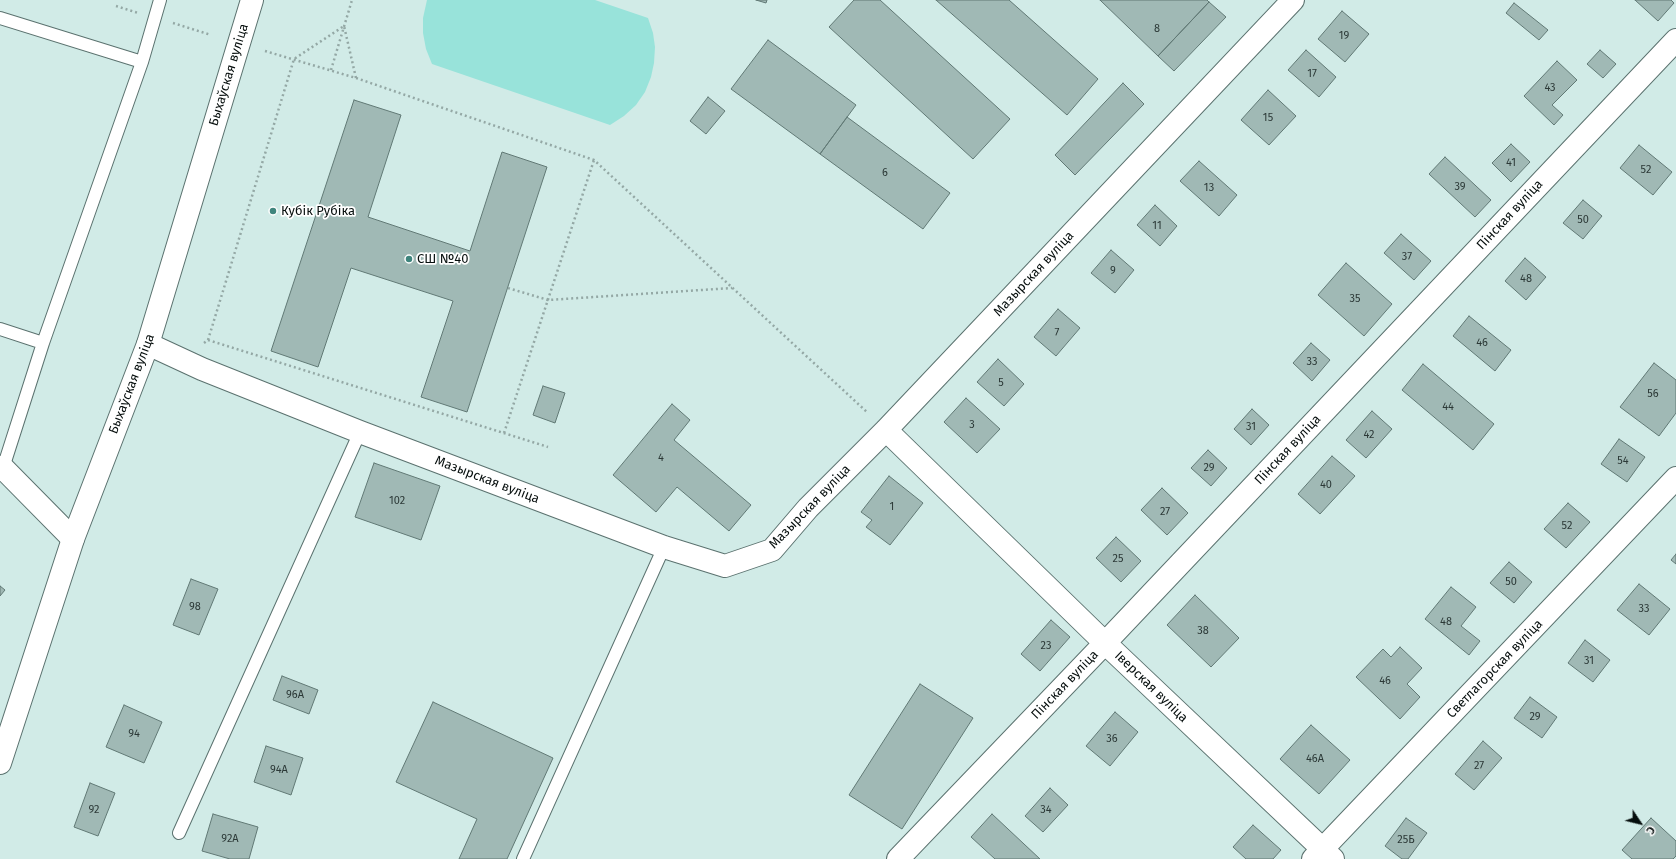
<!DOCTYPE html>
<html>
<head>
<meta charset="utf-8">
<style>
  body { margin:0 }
  #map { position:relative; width:1676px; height:859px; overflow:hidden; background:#d1ebe7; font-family:"Fira Sans",sans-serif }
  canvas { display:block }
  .north { position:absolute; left:1620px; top:803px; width:40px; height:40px; -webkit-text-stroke:3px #fff; paint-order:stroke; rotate:125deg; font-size:11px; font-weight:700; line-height:16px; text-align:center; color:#060e0d }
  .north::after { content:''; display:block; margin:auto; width:14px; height:18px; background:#060e0d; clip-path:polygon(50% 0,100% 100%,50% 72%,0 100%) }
</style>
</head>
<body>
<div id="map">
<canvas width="1676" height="859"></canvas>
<div class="north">С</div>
</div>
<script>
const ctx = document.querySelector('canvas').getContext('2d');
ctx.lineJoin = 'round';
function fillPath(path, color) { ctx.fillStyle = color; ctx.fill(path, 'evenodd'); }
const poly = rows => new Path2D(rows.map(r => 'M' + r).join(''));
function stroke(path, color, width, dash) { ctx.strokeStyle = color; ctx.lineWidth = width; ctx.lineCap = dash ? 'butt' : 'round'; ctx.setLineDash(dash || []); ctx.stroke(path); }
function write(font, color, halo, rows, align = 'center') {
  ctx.font = font + ' "Fira Sans",sans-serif'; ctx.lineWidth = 3.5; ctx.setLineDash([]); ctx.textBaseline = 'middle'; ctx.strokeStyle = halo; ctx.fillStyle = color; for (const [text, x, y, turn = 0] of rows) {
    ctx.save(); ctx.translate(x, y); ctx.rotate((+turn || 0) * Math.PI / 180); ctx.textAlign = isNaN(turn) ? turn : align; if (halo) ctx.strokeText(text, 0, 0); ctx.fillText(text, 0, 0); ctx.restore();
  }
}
fillPath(poly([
  [427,0,595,0,648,18,653,33,655,47,654,63,651,77,645,92,636,105,624,116,610,125,432,64,426,49,423,33,423,18]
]), '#98e3da');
const building = poly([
  [756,0,767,0,766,3,756,0],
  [854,0,880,0,1010,119,973,159,829,27,854,0],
  [936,0,1009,0,1098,79,1067,115,936,0],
  [1100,0,1207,0,1209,2,1158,56,1100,0],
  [1635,0,1671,0,1674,3,1658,21,1635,0],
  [1209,2,1226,17,1174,71,1158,56,1209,2],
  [1514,3,1548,30,1539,40,1506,13,1514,3],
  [1342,11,1369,34,1345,62,1318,39,1342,11],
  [768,40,856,105,820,154,731,89,768,40],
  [1306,50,1336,77,1319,97,1288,70,1306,50],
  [1600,50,1616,64,1603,78,1587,64,1600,50],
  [1557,61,1577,80,1552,105,1563,115,1554,125,1524,96,1557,61],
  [1123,83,1144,104,1075,175,1055,155,1123,83],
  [1268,90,1296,116,1269,145,1241,120,1268,90],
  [708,97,725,111,706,134,690,121,708,97],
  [354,100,401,115,368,217,470,251,502,152,547,167,467,412,421,397,453,301,351,268,318,367,271,351,354,100],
  [847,117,950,193,923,229,820,154,847,117],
  [1511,144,1530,162,1511,182,1492,163,1511,144],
  [1639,145,1672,172,1653,195,1620,168,1639,145],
  [1445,157,1491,200,1475,217,1429,174,1445,157],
  [1199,161,1237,195,1219,216,1180,181,1199,161],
  [1583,200,1602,216,1583,239,1563,223,1583,200],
  [1155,205,1177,226,1160,246,1137,225,1155,205],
  [1401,234,1431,261,1414,280,1384,253,1401,234],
  [1111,250,1134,270,1115,293,1091,273,1111,250],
  [1525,258,1546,277,1526,300,1505,281,1525,258],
  [1346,263,1392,304,1364,336,1318,295,1346,263],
  [1058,309,1080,328,1056,356,1034,337,1058,309],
  [1469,316,1511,350,1495,371,1453,336,1469,316],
  [1311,343,1330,360,1312,381,1293,363,1311,343],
  [998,359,1024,384,1004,406,977,382,998,359],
  [1654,363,1676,380,1676,413,1659,436,1620,407,1654,363],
  [1423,364,1494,424,1473,450,1402,390,1423,364],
  [543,386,565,393,555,423,533,415,543,386],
  [966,398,1000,429,977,453,944,422,966,398],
  [672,404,690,420,674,440,751,505,729,531,677,487,656,512,613,475,672,404],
  [1252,409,1269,425,1251,445,1234,429,1252,409],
  [1372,411,1392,429,1366,458,1346,440,1372,411],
  [1619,439,1645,457,1627,482,1601,464,1619,439],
  [1208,450,1227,468,1211,486,1191,468,1208,450],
  [1332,456,1355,476,1320,514,1298,494,1332,456],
  [374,463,440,486,421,540,355,517,374,463],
  [889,476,923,503,890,545,866,527,872,520,861,512,889,476],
  [1162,488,1188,513,1167,535,1141,510,1162,488],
  [1568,503,1590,522,1566,548,1544,529,1568,503],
  [1116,537,1141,561,1121,582,1096,558,1116,537],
  [1676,554,1676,564,1671,560,1676,554],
  [1509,562,1532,582,1514,603,1490,583,1509,562],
  [191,579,218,589,199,635,173,625,191,579],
  [1639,584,1670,609,1649,635,1617,610,1639,584],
  [0,586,5,590,0,596,0,586],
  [1451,587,1476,607,1461,626,1480,641,1469,655,1425,619,1451,587],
  [1195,595,1239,638,1211,667,1167,625,1195,595],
  [1051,620,1070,637,1040,671,1021,654,1051,620],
  [1585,640,1610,660,1593,682,1568,663,1585,640],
  [1400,647,1422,668,1407,684,1420,697,1400,719,1356,677,1383,649,1391,657,1400,647],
  [282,676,318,690,309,714,273,700,282,676],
  [920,684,973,718,902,829,849,795,920,684],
  [1530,697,1557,717,1542,738,1514,718,1530,697],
  [433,702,553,758,507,859,459,859,477,819,396,782,433,702],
  [124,705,162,722,144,763,106,747,124,705],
  [1115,712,1138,732,1110,766,1086,746,1115,712],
  [1311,725,1350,760,1319,794,1280,759,1311,725],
  [1483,741,1502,758,1474,790,1455,774,1483,741],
  [266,746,303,758,291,795,254,782,266,746],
  [90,783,115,793,98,836,74,827,90,783],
  [1050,788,1068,805,1043,832,1025,816,1050,788],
  [213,814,258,827,249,859,230,859,202,851,213,814],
  [992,814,1040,859,995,859,971,837,992,814],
  [1406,818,1427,833,1408,859,1402,859,1385,846,1406,818],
  [1651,818,1676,841,1676,856,1673,859,1632,859,1622,850,1651,818],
  [1253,825,1281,850,1273,859,1246,859,1233,847,1253,825]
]);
fillPath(building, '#a0b9b5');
stroke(building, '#617975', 1);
const lane = poly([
  [0,18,142,62],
  [0,329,43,343],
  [3,468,43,343,142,62,160,0],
  [179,833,360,432],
  [523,859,664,547]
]);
const street = poly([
  [148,344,202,369,360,432,664,547,725,566,772,550,808,508,886,430,1293,0],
  [886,430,1105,643,1333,859],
  [0,467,3,468,73,539],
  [898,859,1105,643,1676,40],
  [1313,859,1676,478]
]);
const secondary = poly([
  [0,763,73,539,148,344,252,0]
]);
stroke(lane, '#5b726f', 14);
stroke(street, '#5b726f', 24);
stroke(secondary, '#5b726f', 24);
stroke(poly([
  [116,6,138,13],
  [173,23,211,35],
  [265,51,356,78,594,160,868,413],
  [331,70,352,0],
  [508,288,548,300,732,288],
  [208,340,548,447],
  [204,343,208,340,294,59,344,26,356,78],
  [504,433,594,160]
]), '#94a8a5', 2.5, [2, 3]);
stroke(lane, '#fff', 12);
stroke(street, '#fff', 22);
stroke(secondary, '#fff', 22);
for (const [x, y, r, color] of [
  [273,211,4,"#3f857d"],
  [409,259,4,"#3f857d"]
]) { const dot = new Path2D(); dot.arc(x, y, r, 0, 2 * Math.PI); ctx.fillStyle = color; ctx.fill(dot); stroke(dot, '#fff', 1.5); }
write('11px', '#2c3937', null, [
  ["8",1157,29],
  ["19",1344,36],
  ["17",1312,74],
  ["43",1550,88],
  ["15",1268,118],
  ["41",1511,163],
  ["52",1646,170],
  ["6",885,173],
  ["39",1460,187],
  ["13",1209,188],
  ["50",1583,220],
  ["11",1157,226],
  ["37",1407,257],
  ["9",1113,271],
  ["48",1526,279],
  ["35",1355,299],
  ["7",1057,333],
  ["46",1482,343],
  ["33",1312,362],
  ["5",1001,383],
  ["56",1653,394],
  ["44",1448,407],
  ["3",972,425],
  ["31",1251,427],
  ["42",1369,435],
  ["4",661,458],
  ["54",1623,461],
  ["29",1209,468],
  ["40",1326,485],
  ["102",397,501],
  ["1",892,507],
  ["27",1165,512],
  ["52",1567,526],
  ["25",1118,559],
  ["50",1511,582],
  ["98",195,607],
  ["33",1644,609],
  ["48",1446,622],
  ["38",1203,631],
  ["23",1046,646],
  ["31",1589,661],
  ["46",1385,681],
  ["96А",295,695],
  ["29",1535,717],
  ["94",134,734],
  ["36",1112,739],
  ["46А",1315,759],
  ["27",1479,766],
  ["94А",279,770],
  ["92",94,810],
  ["34",1046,810],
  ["92А",230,839],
  ["25Б",1406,840]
]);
write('13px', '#060e0d', '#fff', [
  ["Быхаўская вуліца",229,75,-73],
  ["Пінская вуліца",1510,215,-47],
  ["Мазырская вуліца",1034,274,-47],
  ["Быхаўская вуліца",132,384,-69],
  ["Пінская вуліца",1288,450,-47],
  ["Мазырская вуліца",487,480,21],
  ["Мазырская вуліца",810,507,-46],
  ["Светлагорская вуліца",1495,669,-46],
  ["Пінская вуліца",1065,685,-46],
  ["Іверская вуліца",1151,687,44]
]);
write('13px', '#060e0d', '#fff', [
  ["Кубік Рубіка",281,211],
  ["СШ №40",417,259]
], 'left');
</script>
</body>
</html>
